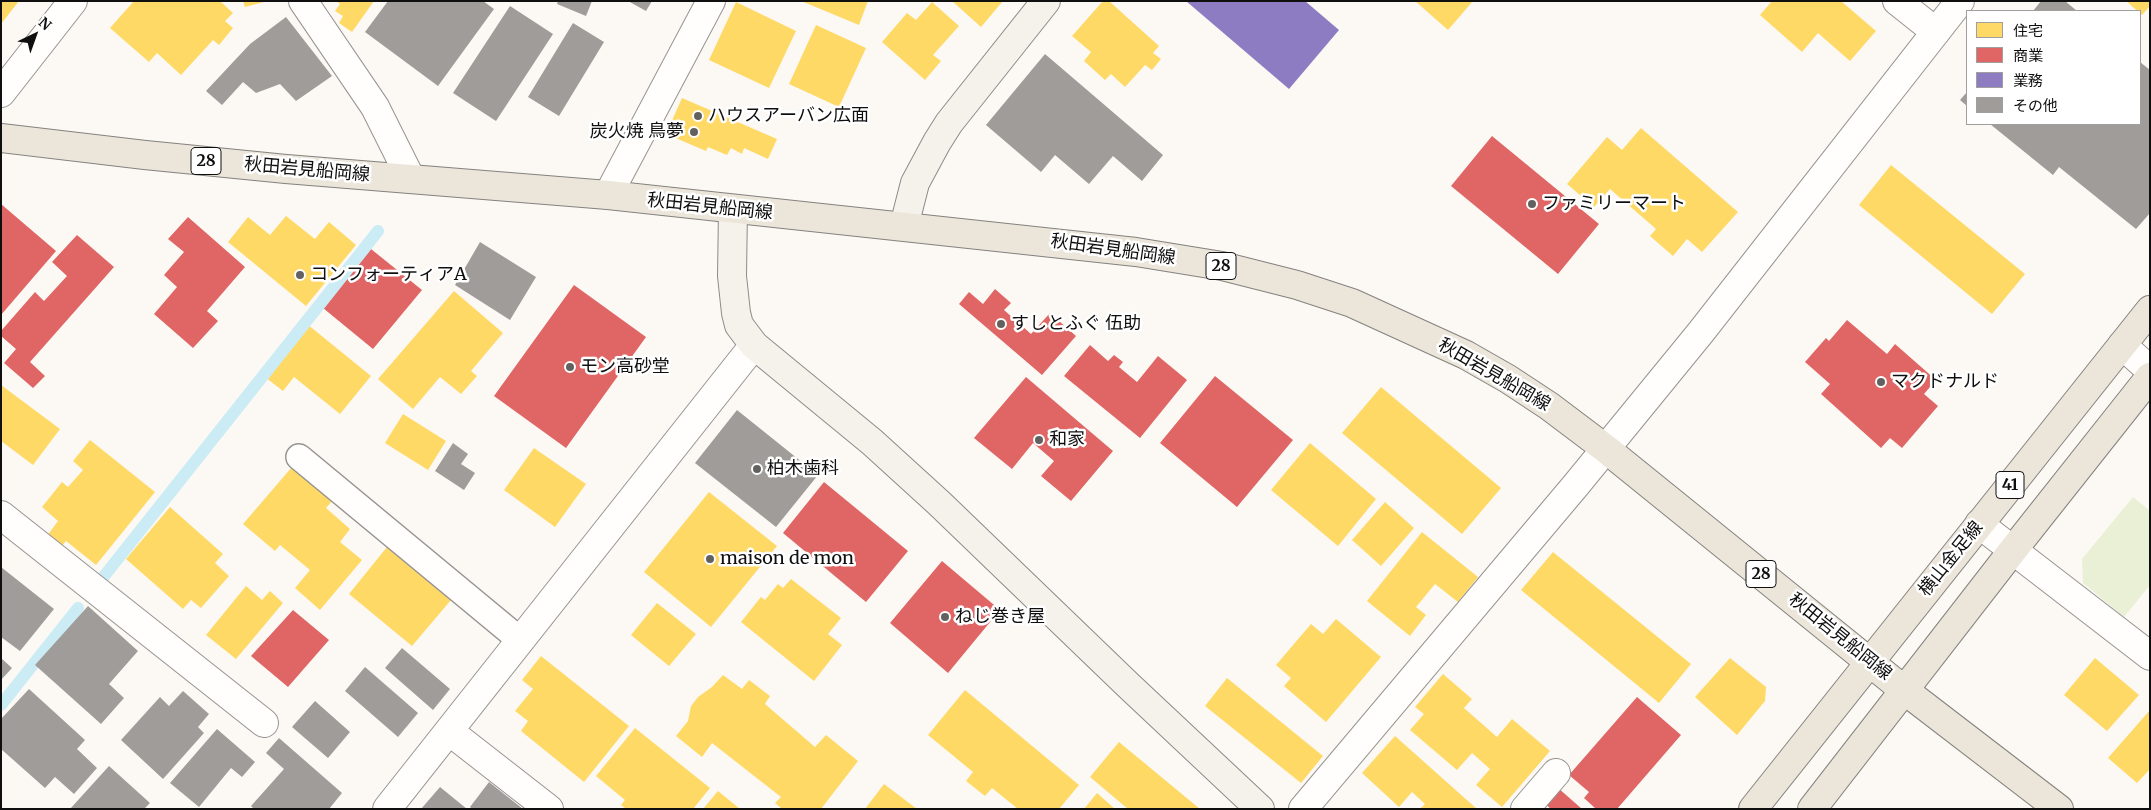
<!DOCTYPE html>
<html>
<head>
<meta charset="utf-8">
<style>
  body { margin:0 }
  #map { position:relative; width:2151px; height:810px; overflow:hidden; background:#fcf9f4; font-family:Merriweather,"Noto Sans JP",serif }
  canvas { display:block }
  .frame { position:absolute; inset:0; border:2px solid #0f0f0f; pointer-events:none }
  .legend { position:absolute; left:1966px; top:10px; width:175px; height:115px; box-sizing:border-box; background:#fff; border:1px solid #9f9f9f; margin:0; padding:6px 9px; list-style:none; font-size:15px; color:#0f0f0f }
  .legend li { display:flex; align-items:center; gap:10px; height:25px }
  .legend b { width:25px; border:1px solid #9f9f9f }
  .north { position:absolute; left:10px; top:10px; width:50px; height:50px; -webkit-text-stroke:4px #fff; paint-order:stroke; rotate:42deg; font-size:14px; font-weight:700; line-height:20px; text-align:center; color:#0f0f0f }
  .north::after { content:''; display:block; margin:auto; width:18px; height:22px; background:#0f0f0f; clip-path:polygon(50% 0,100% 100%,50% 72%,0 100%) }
</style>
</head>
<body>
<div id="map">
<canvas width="2151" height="810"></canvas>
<div class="frame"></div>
<ul class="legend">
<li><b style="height:14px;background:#ffd966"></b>住宅</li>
<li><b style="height:14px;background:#e06666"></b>商業</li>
<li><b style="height:14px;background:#8e7cc3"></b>業務</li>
<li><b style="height:14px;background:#9f9c99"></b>その他</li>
</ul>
<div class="north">N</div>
</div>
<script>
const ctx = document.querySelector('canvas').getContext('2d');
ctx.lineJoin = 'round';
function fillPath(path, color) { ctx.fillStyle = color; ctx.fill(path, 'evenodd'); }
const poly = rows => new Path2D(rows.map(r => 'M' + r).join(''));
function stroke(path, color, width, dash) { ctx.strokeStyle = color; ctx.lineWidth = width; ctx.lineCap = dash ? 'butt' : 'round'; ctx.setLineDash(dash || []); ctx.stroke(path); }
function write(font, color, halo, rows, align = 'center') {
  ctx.font = font + ' Merriweather,"Noto Sans JP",serif'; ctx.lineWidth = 5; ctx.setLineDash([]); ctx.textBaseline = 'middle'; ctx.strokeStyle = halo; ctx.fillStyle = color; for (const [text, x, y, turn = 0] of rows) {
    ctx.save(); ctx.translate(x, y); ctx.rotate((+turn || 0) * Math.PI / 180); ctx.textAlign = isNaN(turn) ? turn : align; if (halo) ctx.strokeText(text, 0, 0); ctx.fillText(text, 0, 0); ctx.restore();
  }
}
fillPath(poly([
  [2133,497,2150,511,2150,585,2124,617,2083,583,2082,559]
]), '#e9f0d5');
fillPath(poly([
  [1,1,19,1,1,24],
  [134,1,220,1,233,13,225,21,233,28,219,45,213,40,181,75,157,53,149,62,110,28],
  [243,1,263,1,264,2,245,7],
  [336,1,374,1,352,32,339,23,343,16,335,11,340,4],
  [801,1,868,1,859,25],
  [952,1,1003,1,981,27],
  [1103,1,1109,1,1159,46,1153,53,1161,59,1152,70,1145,65,1125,87,1111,74,1105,80,1084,61,1091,52,1072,36],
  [1415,1,1473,1,1448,30],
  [1772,1,1841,1,1876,31,1850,61,1818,33,1802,52,1760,15],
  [2126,1,2150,1,2150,6,2142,15],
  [736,2,796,31,769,88,709,60],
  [932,2,959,26,933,55,941,61,925,80,882,42,907,13,916,20],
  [816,25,866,48,839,107,789,84],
  [682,98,777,139,768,159,744,148,742,154,731,148,727,155,708,147,706,151,666,134],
  [1641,128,1738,212,1702,252,1687,239,1673,256,1650,236,1656,229,1610,189,1594,207,1567,184,1607,137,1622,150],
  [1891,165,2025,274,1992,314,1859,205],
  [286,216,315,239,329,222,356,245,306,306,228,242,248,217,270,235],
  [454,291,503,333,471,371,477,376,461,394,440,377,413,409,378,379],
  [307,324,371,376,340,414,294,377,283,391,265,377],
  [1,385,60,429,33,465,1,441],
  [1381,387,1501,488,1462,534,1342,433],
  [403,414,446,441,428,470,385,443],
  [90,440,155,492,96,565,66,541,61,547,47,536,58,521,42,507,62,482,68,487,83,470,73,461],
  [1310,443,1376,499,1338,546,1271,490],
  [534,448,586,484,555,527,504,490],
  [292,467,332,501,326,508,350,529,340,542,362,560,320,610,295,588,310,570,280,545,275,551,243,524],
  [709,492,777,546,711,627,644,572],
  [1385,502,1414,528,1381,566,1352,540],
  [170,507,223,554,215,563,229,576,201,608,191,600,183,609,126,559],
  [1422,532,1478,577,1458,602,1435,584,1416,607,1426,615,1410,636,1367,601],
  [387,547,451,600,412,646,349,594],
  [1553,552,1691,664,1659,703,1521,590],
  [791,579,841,618,828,634,842,645,814,681,741,622,761,597,765,600,778,584,783,588],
  [246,586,262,600,270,591,283,603,236,659,206,635],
  [657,603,696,634,669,666,631,635],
  [1336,619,1381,657,1326,722,1284,686,1291,678,1276,665,1311,624,1323,634],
  [541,656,629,726,584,782,521,731,528,721,515,711,533,689,522,680],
  [1730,658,1766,687,1765,701,1737,735,1695,697],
  [2095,658,2139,695,2107,731,2064,695],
  [1443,674,1472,699,1464,708,1497,737,1512,719,1550,751,1502,807,1476,785,1490,769,1472,753,1457,770,1410,730,1424,714,1415,707],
  [723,675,742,689,749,680,770,696,765,704,815,747,826,735,858,761,821,809,782,809,775,803,781,797,712,743,702,757,676,736,688,721,691,706,698,697,712,687],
  [1227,678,1323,756,1301,783,1205,706],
  [965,690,1079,785,1059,809,1018,809,992,788,985,796,966,781,973,772,928,735],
  [2150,710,2150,769,2137,783,2108,758],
  [635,728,710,788,693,809,626,809,621,805,625,800,596,776],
  [1395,736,1477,809,1420,809,1425,804,1412,792,1399,807,1362,773],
  [1119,742,1200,809,1128,809,1090,777],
  [884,784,917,809,865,809],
  [718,791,740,809,703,809],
  [1097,793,1115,809,1084,809]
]), '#ffd966');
fillPath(poly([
  [1492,136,1599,224,1558,274,1451,186],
  [1,204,56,251,1,315],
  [188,217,245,267,207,311,218,321,193,348,154,314,177,287,164,275,184,252,168,239],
  [77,235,114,267,30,362,45,376,33,388,4,363,16,349,1,336,1,331,35,292,44,301,67,276,52,262],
  [371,249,422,290,373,349,323,308],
  [574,285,646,337,566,448,494,396],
  [995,289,1011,303,1004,310,1031,334,1050,313,1076,336,1042,375,959,304,969,292,983,304],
  [1847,320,1887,354,1895,344,1936,380,1924,394,1938,406,1902,448,1890,438,1881,448,1821,394,1830,384,1805,362,1826,338,1829,341],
  [1090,345,1108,361,1114,355,1123,362,1119,367,1137,382,1158,356,1187,380,1140,438,1064,376],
  [1215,376,1293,440,1237,507,1160,443],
  [1026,377,1113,451,1071,501,1041,476,1054,461,1033,443,1012,469,974,438],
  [824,482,908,551,866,602,783,533],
  [942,561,1000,610,948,673,890,623],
  [293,610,329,640,288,687,251,656],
  [1637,697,1681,735,1617,809,1596,809,1584,798,1589,792,1569,775],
  [1557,787,1582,809,1551,809,1544,803]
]), '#e06666');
fillPath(poly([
  [1186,1,1305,1,1339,30,1289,89]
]), '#8e7cc3');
stroke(poly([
  [101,580,378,231],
  [1,705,78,608]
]), '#ccecf5', 12);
fillPath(poly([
  [388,1,483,1,494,9,438,86,365,32],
  [558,1,592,1,586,16,557,4],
  [628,1,652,1,646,11],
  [2041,1,2065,1,2077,11,2033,11],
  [510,6,553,34,496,121,453,93],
  [286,17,332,76,296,101,280,84,256,93,243,82,222,105,206,91,250,44],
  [573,23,604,42,559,116,528,97],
  [1045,54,1163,155,1142,181,1113,156,1089,184,1055,155,1041,172,986,125],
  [2140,62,2150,70,2150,213,2136,229,2059,167,2053,175,1990,124,2140,124],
  [1967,92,1967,106,1960,100],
  [480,242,536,277,510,320,455,285],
  [737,410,818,475,776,527,695,463],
  [453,443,468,454,461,464,475,473,464,490,435,471],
  [1,567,54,609,20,651,1,637],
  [88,606,138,651,109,684,124,698,101,724,35,665],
  [402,648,450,689,433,710,385,668],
  [1,658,12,668,1,680],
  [365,667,418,713,398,737,345,691],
  [29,689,85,740,77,749,97,768,74,794,55,777,45,788,1,749,1,719],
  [183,691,209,714,198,727,204,733,163,779,121,740,160,697,169,706],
  [315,701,350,732,328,758,292,727],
  [217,729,255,762,242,777,231,768,199,807,170,783],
  [279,738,342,793,329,809,254,809,251,806,284,769,266,753],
  [109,766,150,803,144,809,70,809],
  [489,782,523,809,472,809,470,807],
  [440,787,467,809,421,809]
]), '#9f9c99');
const lane = poly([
  [299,457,520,640]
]);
const street = poly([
  [303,1,375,107,411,179],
  [1897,1,1936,32],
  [1,93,73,1],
  [608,195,711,1],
  [2122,345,2150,370],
  [1,515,264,723],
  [1979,524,2150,656],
  [449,731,549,809],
  [387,809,754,345],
  [1303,809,1576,485,1701,332,1960,1],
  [1525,809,1556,773]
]);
const secondary = poly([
  [733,209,732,276,736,313,739,325,754,345,872,442,939,503,1128,685,1260,809],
  [904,226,915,183,937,142,949,123,1046,1]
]);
const primary = poly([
  [1,138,145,155,286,169,608,195,1136,252,1222,266,1297,285,1352,303,1466,355,1508,379,1549,406,1606,449,1904,690,2059,809],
  [1753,809,2150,310],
  [1812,809,2013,550,2150,377]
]);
stroke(lane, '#969492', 28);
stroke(street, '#969492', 30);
stroke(secondary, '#8c8b89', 30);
stroke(primary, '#83827f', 30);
stroke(lane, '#fffefd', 25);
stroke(street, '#fffefd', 28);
stroke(secondary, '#f5f2eb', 28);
stroke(primary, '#ece5da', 28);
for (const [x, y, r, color] of [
  [698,116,5,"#62615f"],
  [694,132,5,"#62615f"],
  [1532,204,5,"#62615f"],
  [300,275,5,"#62615f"],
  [1001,324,5,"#62615f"],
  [570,367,5,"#62615f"],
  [1881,382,5,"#62615f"],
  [1039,440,5,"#62615f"],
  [757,469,5,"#62615f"],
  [710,559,5,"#62615f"],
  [945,617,5,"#62615f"]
]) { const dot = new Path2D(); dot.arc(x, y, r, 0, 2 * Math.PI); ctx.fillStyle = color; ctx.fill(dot); stroke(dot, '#fff', 2); }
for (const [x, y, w] of [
  [206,161,30],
  [1221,266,30],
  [2010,485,28],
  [1761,574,30]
]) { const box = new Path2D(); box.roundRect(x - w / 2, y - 13.5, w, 27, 4); ctx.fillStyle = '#fff'; ctx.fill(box); stroke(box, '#0f0f0f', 1); }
write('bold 16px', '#0f0f0f', null, [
  ["28",206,161],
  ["28",1221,266],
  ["41",2010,485],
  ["28",1761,574]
]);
write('18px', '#0f0f0f', '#fff', [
  ["ハウスアーバン広面",708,116],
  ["炭火焼 鳥夢",684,132,"right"],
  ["ファミリーマート",1542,204],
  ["コンフォーティアA",310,275],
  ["すしとふぐ 伍助",1011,324],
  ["モン高砂堂",580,367],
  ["マクドナルド",1891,382],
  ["和家",1049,440],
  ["柏木歯科",767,469],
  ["maison de mon",720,559],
  ["ねじ巻き屋",955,617]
], 'left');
write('18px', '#0f0f0f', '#fff', [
  ["秋田岩見船岡線",307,170,5],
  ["秋田岩見船岡線",710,207,6],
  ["秋田岩見船岡線",1113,250,8],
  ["秋田岩見船岡線",1494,375,30],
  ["横山金足線",1951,559,-51],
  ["秋田岩見船岡線",1840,637,39]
]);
</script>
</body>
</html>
